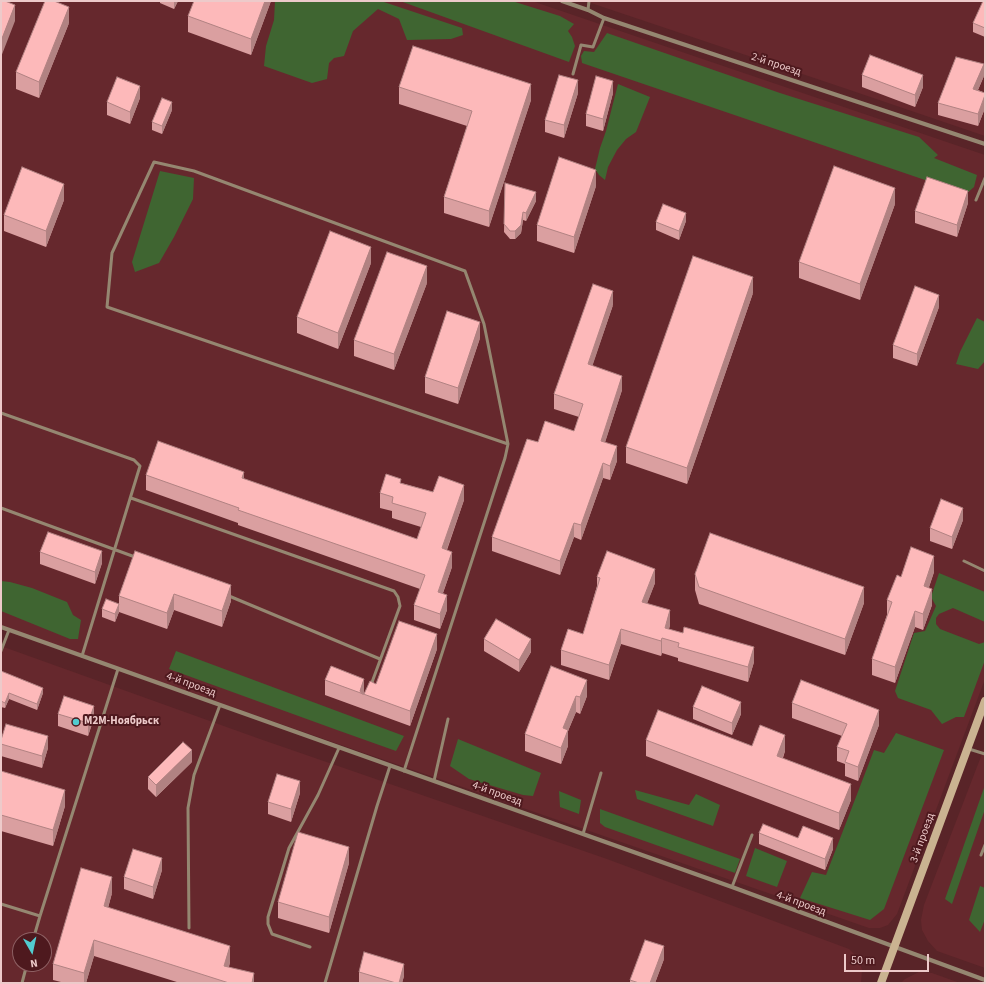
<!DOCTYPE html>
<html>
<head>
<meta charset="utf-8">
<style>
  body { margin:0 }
  #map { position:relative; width:986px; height:984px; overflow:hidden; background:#592428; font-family:"Source Sans 3",sans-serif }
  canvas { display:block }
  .frame { position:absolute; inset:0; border:2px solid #edcaca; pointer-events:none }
  .north { position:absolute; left:12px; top:932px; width:40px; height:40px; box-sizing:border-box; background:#4e191e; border:1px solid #8e6063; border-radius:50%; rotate:171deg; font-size:11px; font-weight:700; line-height:16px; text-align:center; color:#edcaca }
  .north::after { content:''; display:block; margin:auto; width:14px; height:18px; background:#52ccd0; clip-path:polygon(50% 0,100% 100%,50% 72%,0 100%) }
  .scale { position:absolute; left:844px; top:954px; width:85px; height:18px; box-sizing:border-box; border:2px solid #edcaca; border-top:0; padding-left:5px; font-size:12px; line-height:14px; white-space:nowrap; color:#edcaca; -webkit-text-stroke:3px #4e191e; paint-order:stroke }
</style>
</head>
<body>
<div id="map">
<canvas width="986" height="984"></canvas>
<div class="frame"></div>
<div class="north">N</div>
<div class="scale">50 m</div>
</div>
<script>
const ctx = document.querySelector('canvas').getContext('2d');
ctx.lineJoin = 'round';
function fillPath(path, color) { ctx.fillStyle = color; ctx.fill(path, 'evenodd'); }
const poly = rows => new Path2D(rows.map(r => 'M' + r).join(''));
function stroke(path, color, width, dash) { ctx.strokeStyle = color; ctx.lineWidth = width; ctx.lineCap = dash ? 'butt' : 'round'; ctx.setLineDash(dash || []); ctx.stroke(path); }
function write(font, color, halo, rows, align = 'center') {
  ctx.font = font + ' "Source Sans 3",sans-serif'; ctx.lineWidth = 4; ctx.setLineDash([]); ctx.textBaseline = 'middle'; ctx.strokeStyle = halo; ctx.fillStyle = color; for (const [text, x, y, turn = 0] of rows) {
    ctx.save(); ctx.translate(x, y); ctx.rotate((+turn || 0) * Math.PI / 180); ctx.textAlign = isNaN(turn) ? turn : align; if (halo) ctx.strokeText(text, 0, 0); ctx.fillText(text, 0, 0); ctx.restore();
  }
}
fillPath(poly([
  [1,1,532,1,985,155,985,679,897,914,888,925,880,928,869,928,1,627],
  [585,1,985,1,985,136,841,87],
  [1,646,260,739,607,859,849,949,859,959,862,970,861,983,1,983],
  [20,940,44,940,44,964,20,964],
  [985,746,985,968,937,951,928,941,922,930,921,920,924,905],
  [919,972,932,973,960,983,901,983,905,979]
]), '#66282d');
fillPath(poly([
  [275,1,381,1,462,28,463,35,451,39,407,40,399,19,378,9,353,31,344,56,334,58,329,63,327,79,312,83,264,66,266,46,274,20],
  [400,1,512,1,560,16,574,24,568,31,572,37,575,46,569,62],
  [607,33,780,93,919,137,938,155,934,158,977,175,974,187,966,194,582,63,581,56,584,51,594,52],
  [618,84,650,97,636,132,626,139,617,150,608,167,605,180,599,175,595,169,600,148,606,131],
  [160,171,194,178,193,199,174,237,159,263,135,272,132,262],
  [977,318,985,322,985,361,978,369,956,364,960,352],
  [939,573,985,592,985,622,953,608,939,614,936,618,936,624,940,629,979,644,985,642,985,660,964,717,956,717,942,724,931,710,898,698,895,691,914,633,925,631,936,606,931,597],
  [1,581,10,582,32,588,67,602,73,615,81,620,78,639,70,639,1,611],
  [176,651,404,736,396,751,337,730,169,669],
  [896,733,944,750,884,909,870,920,800,898,812,872,826,875,874,750,884,753],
  [458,739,541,773,533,796,523,795,469,779,450,766],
  [985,785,985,809,952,904,945,899],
  [635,790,689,805,696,794,720,805,713,826,637,799],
  [559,791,581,800,579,814,560,807],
  [600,809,740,859,735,873,605,827,600,823],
  [755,848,787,861,777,887,746,876],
  [980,886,985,888,985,919,980,932,969,920]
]), '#3f6531');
stroke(poly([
  [588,10,589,1],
  [573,74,581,45,593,47,604,18],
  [976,200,985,178],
  [1,413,134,460,140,466,82,656],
  [131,498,394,591,398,597,400,606,371,685],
  [1,508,135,557],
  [964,561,985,571],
  [229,596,380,659],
  [1,651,9,630],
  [969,749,985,754],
  [404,771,505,458,508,444,484,324,465,271,194,171,154,162,112,253,107,307,508,444],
  [434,781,448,719],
  [583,834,601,773],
  [981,855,985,845],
  [732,887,752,835],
  [1,904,40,916,118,669],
  [189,928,188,808,194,775,220,705],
  [33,940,40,916],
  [310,947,272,934,268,924,268,917,289,848,318,795,339,748],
  [22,983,27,964],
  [325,983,377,806,390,766]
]), '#958771', 3);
stroke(poly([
  [562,1,588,10,604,18,985,144],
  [1,627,732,887,985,980]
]), '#958771', 4);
stroke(poly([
  [881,983,985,701]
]), '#cab391', 8);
fillPath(poly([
  [160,1,178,1,174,9,160,3],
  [271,1,251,55,188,32,188,16],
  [985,1,985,37,973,32,973,23],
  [69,23,39,98,16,89,16,72],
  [862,75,923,87,915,107,862,87],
  [984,76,978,90,985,93,985,108,978,126,938,115,938,103],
  [399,87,531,100,489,227,444,213,444,197,467,126,399,104],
  [578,93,564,138,545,132,545,120],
  [613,93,603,131,586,126,586,114],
  [140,98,130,124,107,115,107,102],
  [172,110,162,134,152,130,152,122],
  [505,183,536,201,526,221,523,220,521,233,515,239,510,239,504,232],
  [596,186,574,253,537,241,537,225],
  [64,200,46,247,4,231,4,215],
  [968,203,957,237,915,223,915,211],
  [895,204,860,300,799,278,799,262],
  [686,221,679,240,656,230,656,222],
  [371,263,338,349,297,333,297,317],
  [427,283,394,370,354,356,354,340],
  [753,293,687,484,626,463,626,447],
  [613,305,592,366,622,390,605,442,617,461,610,480,603,478,581,540,574,537,560,575,492,551,492,537,538,442,574,431,579,417,554,409,554,394],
  [939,307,917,366,893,358,893,345],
  [480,338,458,404,425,393,425,377],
  [146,475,244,479,417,539,421,527,392,518,392,511,380,508,380,493,401,483,433,492,464,500,447,550,452,567,443,593,447,610,440,629,414,620,414,605,420,589,238,525,238,523,146,490],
  [963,520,952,549,930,541,930,528],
  [135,551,231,601,222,627,174,610,167,629,119,612,115,622,102,617,102,609,119,604,119,596],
  [40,552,102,563,95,584,40,564],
  [934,572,929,587,932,605,923,630,915,627,895,683,872,675,872,659,887,615,887,600,901,577],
  [695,574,864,603,845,655,699,604,695,590],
  [597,577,655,583,647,603,670,625,669,629,754,662,748,682,678,661,678,658,662,653,661,656,621,644,609,680,561,665,561,650,583,634,597,586],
  [484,639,531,652,519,672,484,651],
  [437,649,410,726,325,695,325,680,364,693,376,684],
  [551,666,587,696,580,714,576,712,568,731,568,746,561,764,525,751,525,734],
  [1,671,43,693,37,710,9,699,5,708,1,707],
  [792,703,879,725,858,781,845,776,845,764,837,761,837,747,842,736,792,718],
  [693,707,741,714,732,735,693,719],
  [58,714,94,718,88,736,58,726],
  [1,740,48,748,42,768,1,756],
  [646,740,752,746,785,751,783,758,851,800,839,830,646,756],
  [192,762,156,797,148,789,148,777],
  [1,771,65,806,53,846,1,831],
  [300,793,291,822,268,814,268,802],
  [759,833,798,838,833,849,825,870,759,844],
  [349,863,329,933,278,918,278,902],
  [162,870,153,899,124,889,124,877],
  [112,893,108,908,230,962,229,967,254,983,180,983,94,956,86,983,65,983,53,980,53,964],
  [985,916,985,935,984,935,984,919],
  [664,959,655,983,630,983,630,980],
  [359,972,404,976,402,983,359,983]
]), '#da9fa0');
fillPath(poly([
  [174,1,178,1,174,9],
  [265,1,271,1,251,55,251,39],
  [15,5,15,21,1,57,1,41],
  [69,7,69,23,39,98,39,82],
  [984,64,984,76,973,101,973,89],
  [923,75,923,87,915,107,915,95],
  [578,80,578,93,564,138,564,125],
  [613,81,613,93,603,131,603,119],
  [531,84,531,100,489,227,489,211],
  [140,86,140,98,130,124,130,112],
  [985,95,985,108,978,126,978,114],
  [172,102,172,110,162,134,162,126],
  [596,170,596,186,574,253,574,237],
  [64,184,64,200,46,247,46,231],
  [895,188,895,204,860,300,860,284],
  [968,191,968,203,957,237,957,225],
  [536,192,536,201,526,221,526,213],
  [523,212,523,220,521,233,515,239,515,231],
  [686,213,686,221,679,240,679,231],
  [371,247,371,263,338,349,338,333],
  [427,266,427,283,394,370,394,354],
  [753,277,753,293,687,484,687,468],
  [613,291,613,305,588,379,588,364],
  [939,295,939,307,917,366,917,354],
  [480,322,480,338,458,404,458,388],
  [622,376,622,390,601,455,601,441],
  [617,446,617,461,610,480,610,466],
  [603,463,603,478,581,540,581,525],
  [244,472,244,487,242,478],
  [464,485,464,500,442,563,442,548],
  [963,508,963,520,952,549,952,537],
  [574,523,574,537,560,575,560,561],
  [102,551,102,563,95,584,95,572],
  [452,552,452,567,438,607,438,592],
  [934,556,934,572,924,602,924,586],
  [655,569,655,583,642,617,642,602],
  [231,585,231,601,222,627,222,611],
  [864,587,864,603,845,655,845,639],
  [932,589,932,605,923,630,923,614],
  [174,594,174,610,167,629,167,613],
  [447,595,447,610,440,629,440,614],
  [119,604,119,612,115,622,115,614],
  [670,610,670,625,666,640,665,628],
  [915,611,915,627,895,683,895,667],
  [621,629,621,644,609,680,609,665],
  [437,634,437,649,410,726,410,711],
  [662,638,662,653,661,656,661,641],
  [531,639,531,652,519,672,519,660],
  [754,647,754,662,748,682,748,667],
  [364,679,364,694,360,693,360,691],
  [587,680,587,696,580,714,580,697],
  [43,688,43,693,37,710,37,704],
  [9,693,9,699,5,708,5,703],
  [576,696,576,712,568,731,568,746,561,764,561,748,563,728],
  [741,702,741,714,732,735,732,723],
  [94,706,94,718,88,736,88,723],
  [879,710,879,725,858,781,858,767],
  [785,735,785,751,777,772,777,756],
  [48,736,48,748,42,768,42,756],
  [192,750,192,762,156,797,156,785],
  [300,781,300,793,291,822,291,809],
  [851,784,851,800,839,830,839,813],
  [65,790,65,806,53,846,53,830],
  [833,838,833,849,825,870,825,859],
  [349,847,349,863,329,933,329,917],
  [162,858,162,870,153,899,153,887],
  [112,877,112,893,104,922,104,906],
  [94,940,94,956,86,983,84,983,84,973],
  [230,946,230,962,224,982,224,966],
  [664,946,664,959,655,983,650,983],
  [404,964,404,976,402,983,399,983],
  [254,973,254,983,252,983]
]), '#b18282');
const building = poly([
  [1,1,5,1,15,5,1,41,1,1],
  [45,1,54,1,69,7,39,82,16,72,45,1],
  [194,1,265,1,251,39,188,16,194,1],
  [983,1,985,1,985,28,973,23,983,1],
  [413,46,531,84,489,211,444,197,472,111,399,87,413,46],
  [870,55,923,75,915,95,862,75,870,55],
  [956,57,984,64,973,89,985,93,985,95,978,114,938,103,956,57],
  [559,75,578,80,564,125,545,120,559,75],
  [596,76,613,81,603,119,586,114,596,76],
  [117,77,140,86,130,112,107,102,117,77],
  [162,98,172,102,162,126,152,122,162,98],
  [559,157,596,170,574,237,537,225,559,157],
  [834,166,895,188,860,284,799,262,834,166],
  [22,167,64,184,46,231,4,215,22,167],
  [927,177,968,191,957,225,915,211,927,177],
  [505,183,536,192,526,213,523,212,521,225,515,231,510,231,504,224,505,183],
  [663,204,686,213,679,231,656,222,663,204],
  [330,231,371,247,338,333,297,317,330,231],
  [387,252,427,266,394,354,354,340,387,252],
  [693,256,753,277,687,468,626,447,693,256],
  [593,284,613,291,588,364,622,376,601,441,617,446,610,466,603,463,581,525,574,523,560,561,492,537,527,439,538,442,545,421,574,431,583,404,554,394,593,284],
  [915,286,939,295,917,354,893,345,915,286],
  [447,311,480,322,458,388,425,377,447,311],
  [158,441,244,472,242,478,417,539,426,513,392,503,393,497,380,493,386,474,401,479,400,483,433,492,439,476,464,485,442,548,452,552,438,592,447,595,440,614,414,605,425,575,238,510,239,508,146,475,158,441],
  [941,499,963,508,952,537,930,528,941,499],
  [48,532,102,551,95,572,40,552,48,532],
  [710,533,864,587,845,639,699,587,695,574,710,533],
  [911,547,934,556,924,586,932,589,923,614,915,611,895,667,872,659,892,602,887,600,897,575,901,577,911,547],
  [135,551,231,585,222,611,174,594,167,613,119,596,135,551],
  [607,551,655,569,642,602,670,610,665,628,683,633,684,627,754,647,748,667,678,647,679,643,662,638,661,641,621,629,609,665,561,650,568,629,583,634,600,578,597,577,607,551],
  [106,599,119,604,115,614,102,609,106,599],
  [496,619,531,639,519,660,484,639,496,619],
  [399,621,437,634,410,711,325,680,331,666,364,679,360,691,362,694,364,694,370,681,376,684,399,621],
  [551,666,587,680,580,697,576,696,563,728,568,730,561,748,525,734,551,666],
  [1,671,43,688,37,704,9,693,5,703,1,701,1,671],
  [801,680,879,710,858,767,845,762,849,751,837,747,847,724,792,703,801,680],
  [702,686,741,702,732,723,693,707,702,686],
  [64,696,94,706,88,723,58,714,64,696],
  [658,710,752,746,760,725,785,735,777,756,851,784,839,813,646,740,658,710],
  [6,724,48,736,42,756,1,744,1,740,6,724],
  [183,742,192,750,156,785,148,777,183,742],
  [1,771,65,790,53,830,1,815,1,771],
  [277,774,300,781,291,809,268,802,277,774],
  [763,824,798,838,803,826,833,838,825,859,759,833,763,824],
  [298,832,349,847,329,917,278,902,298,832],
  [133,849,162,858,153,887,124,877,133,849],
  [81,868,112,877,104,906,230,946,224,966,254,973,252,983,229,983,94,940,84,973,53,964,81,868],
  [645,940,664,946,650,983,639,983,630,980,645,940],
  [364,952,404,964,399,983,396,983,359,972,364,952]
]);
fillPath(building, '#fdb9ba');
stroke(building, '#b18282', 1);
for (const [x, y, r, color] of [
  [76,722,4,"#52ccd0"]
]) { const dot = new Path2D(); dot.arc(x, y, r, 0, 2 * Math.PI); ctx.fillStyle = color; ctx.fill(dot); stroke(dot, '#4e191e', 1.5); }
write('11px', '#edcaca', '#4e191e', [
  ["2-й проезд",776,65,18],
  ["4-й проезд",191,685,20],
  ["4-й проезд",497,794,20],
  ["3-й проезд",923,838,-70],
  ["4-й проезд",801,904,20]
]);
write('bold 11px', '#edcaca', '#4e191e', [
  ["М2М-Ноябрьск",84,722]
], 'left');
</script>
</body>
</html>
